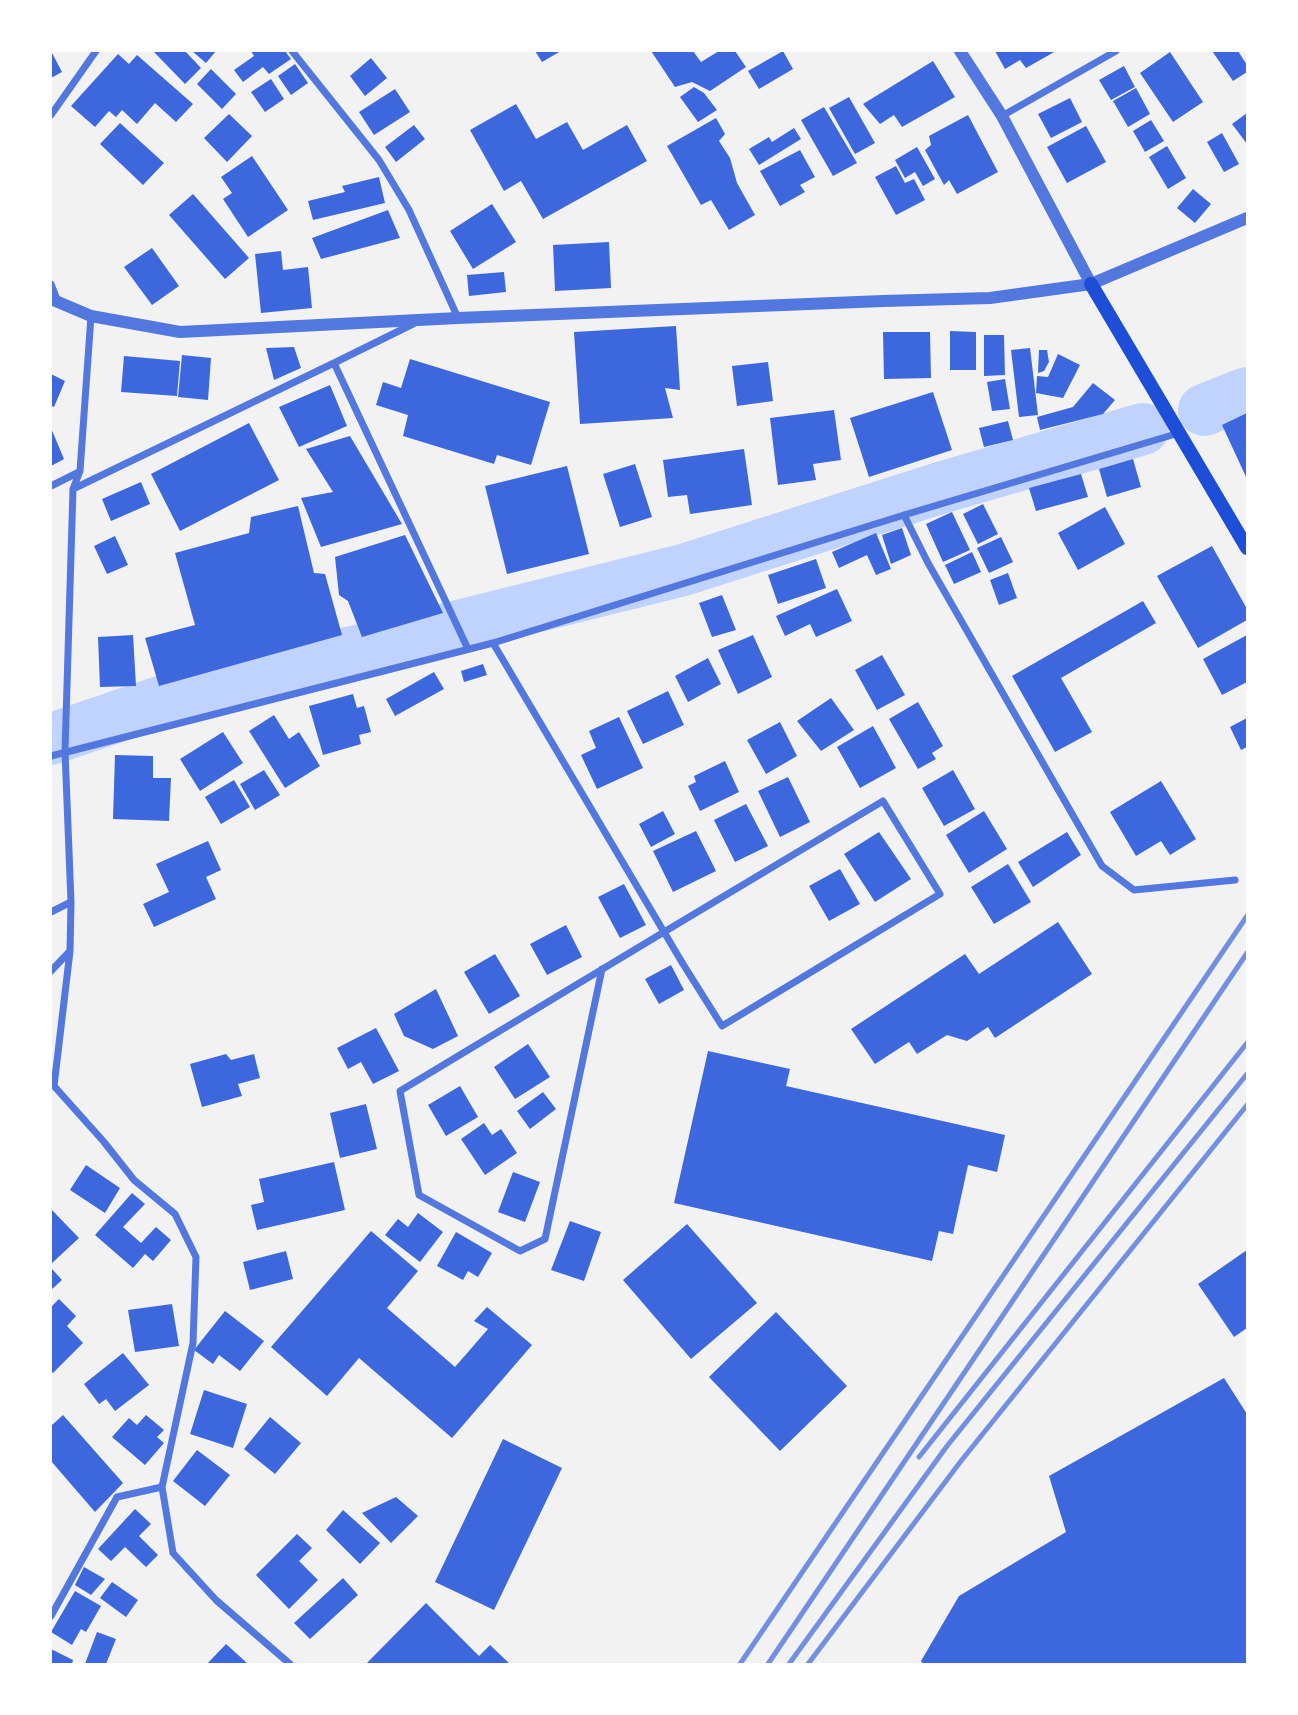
<!DOCTYPE html>
<html>
<head>
<meta charset="utf-8">
<style>
  body { margin:0 }
  #map { position:relative; width:1298px; height:1715px; overflow:hidden; background:#f2f2f2; font-family:"Sofia Sans Condensed",sans-serif }
  canvas { display:block }
  .frame { position:absolute; inset:0; border:52px solid #fff; pointer-events:none }
</style>
</head>
<body>
<div id="map">
<canvas width="1298" height="1715"></canvas>
<div class="frame"></div>
</div>
<script>
const ctx = document.querySelector('canvas').getContext('2d');
ctx.lineJoin = 'round';
const poly = rows => new Path2D(rows.map(r => 'M' + r).join(''));
function stroke(path, color, width, dash) { ctx.strokeStyle = color; ctx.lineWidth = width; ctx.lineCap = dash ? 'butt' : 'round'; ctx.setLineDash(dash || []); ctx.stroke(path); }
function fillPath(path, color) { ctx.fillStyle = color; ctx.fill(path, 'evenodd'); }
stroke(poly([
  [1204,410,1247,393],
  [51,739,210,685,378,646,683,570,940,488,1143,429]
]), '#bfd3fe', 52);
fillPath(poly([
  [51,51,62,72,51,78],
  [153,51,185,51,201,68,185,84],
  [192,51,216,51,206,63],
  [251,51,285,51,291,59,269,74,263,67,243,82,234,70,254,56],
  [535,51,561,51,542,62],
  [651,51,693,51,701,62,719,51,735,51,746,67,710,91,692,82,675,87],
  [783,51,793,69,759,89,748,71],
  [995,51,1056,51,1026,68,1020,60,1005,69],
  [1212,51,1238,51,1247,65,1247,72,1233,81],
  [1170,52,1203,102,1173,122,1140,73],
  [118,54,129,64,137,55,193,104,176,122,155,103,137,124,122,110,116,117,109,111,95,127,71,106],
  [371,58,387,78,365,96,350,76],
  [933,61,955,97,902,127,894,115,880,124,863,104],
  [295,64,308,83,291,95,278,76],
  [1124,66,1135,87,1111,100,1099,80],
  [211,69,236,94,222,109,197,84],
  [271,79,284,99,265,112,251,92],
  [694,87,704,93,717,110,698,122,680,97],
  [1136,88,1150,114,1128,127,1113,101],
  [395,89,410,112,374,135,359,112],
  [849,97,875,143,855,154,829,108],
  [1070,98,1082,122,1051,138,1038,114],
  [516,104,536,139,567,122,583,150,627,125,647,161,543,219,521,181,504,191,470,130],
  [824,107,857,163,833,176,801,120],
  [1247,113,1247,144,1232,124],
  [229,114,252,136,227,162,204,138],
  [968,115,998,172,957,194,949,180,944,185,925,150,931,145,929,136],
  [716,118,725,134,719,141,730,158,737,183,755,215,729,230,711,200,701,205,667,146],
  [1151,120,1164,141,1145,152,1133,131],
  [120,123,164,163,143,185,100,144],
  [414,125,425,139,396,162,385,147],
  [1086,126,1106,162,1067,183,1047,147],
  [794,128,801,139,759,165,749,149,769,137,772,142],
  [1222,133,1239,164,1224,172,1207,142],
  [1167,146,1186,178,1168,189,1149,157],
  [917,147,935,179,923,186,915,172,905,178,895,160],
  [800,150,815,177,800,185,805,192,780,206,760,171],
  [252,156,288,210,248,237,223,199,232,193,221,177],
  [896,166,905,183,914,179,925,200,896,215,875,177],
  [379,177,385,203,313,220,308,201,345,192,342,186],
  [1193,189,1211,204,1195,223,1177,208],
  [193,194,249,258,225,279,169,215],
  [492,204,516,242,473,269,450,231],
  [388,210,400,238,321,259,312,238],
  [609,242,611,288,555,291,553,245],
  [152,248,179,286,152,305,124,267],
  [281,251,283,270,308,267,312,308,261,313,255,254],
  [504,272,506,292,469,296,467,275],
  [676,326,680,390,665,388,673,418,580,424,574,332],
  [950,331,976,332,976,370,950,370],
  [883,332,930,332,931,378,884,379],
  [984,335,1004,335,1005,375,984,376],
  [294,347,301,368,274,380,266,348],
  [1030,348,1038,415,1019,417,1011,350],
  [1039,350,1047,350,1049,362,1044,371,1038,373],
  [1058,354,1080,365,1063,398,1036,393,1037,376,1048,377],
  [182,355,211,358,208,400,178,397],
  [124,356,180,361,177,396,121,392],
  [410,359,550,402,531,465,497,455,494,464,403,436,408,415,376,405,383,382,401,388],
  [768,362,773,401,737,406,732,366],
  [51,374,65,381,54,407,51,406],
  [1005,379,1010,409,992,411,987,382],
  [1093,383,1115,400,1103,414,1040,430,1037,417,1073,407],
  [330,385,347,426,299,447,279,407],
  [933,392,952,450,869,477,850,418],
  [834,410,841,460,813,464,816,480,778,485,770,418],
  [1247,413,1247,479,1222,425],
  [1008,421,1013,440,984,447,979,428],
  [249,423,279,480,180,531,151,474],
  [51,428,64,459,51,466],
  [350,436,402,524,321,547,301,498,333,492,306,449],
  [744,449,752,505,690,514,687,495,668,497,663,460],
  [1133,459,1141,487,1107,497,1099,469],
  [635,464,652,517,620,527,603,474],
  [567,466,589,554,507,574,485,486],
  [1081,474,1088,497,1036,511,1029,488],
  [141,482,150,504,111,521,102,499],
  [983,504,998,534,978,544,963,514],
  [298,506,314,573,325,574,342,635,159,686,145,638,195,625,175,553,249,533,251,517],
  [1105,507,1125,544,1078,570,1058,533],
  [952,512,970,550,943,562,926,524],
  [902,528,911,555,891,564,882,535],
  [876,533,891,569,876,575,867,555,839,568,832,552],
  [405,535,443,613,362,637,348,601,339,595,335,557],
  [115,536,128,565,107,574,94,546],
  [1001,537,1013,562,989,573,977,548],
  [1212,546,1247,609,1247,620,1198,648,1157,576],
  [972,552,981,572,954,584,945,565],
  [816,559,826,588,778,604,768,575],
  [1008,573,1017,598,999,605,990,580],
  [837,589,852,621,816,637,810,624,785,636,776,616],
  [722,595,736,630,712,637,699,603],
  [1143,601,1156,623,1061,678,1092,732,1055,752,1012,676],
  [133,635,136,686,100,687,98,637],
  [753,635,772,677,738,694,718,650],
  [1247,635,1247,682,1222,695,1203,659],
  [882,655,905,695,877,710,855,670],
  [708,658,721,684,688,702,675,676],
  [483,664,487,675,464,682,461,671],
  [434,672,444,689,395,716,386,699],
  [668,691,684,725,643,744,627,711],
  [353,694,357,708,364,706,371,732,359,735,361,744,323,755,309,706],
  [831,698,854,730,821,751,797,721],
  [918,702,943,746,932,753,936,759,918,769,889,719],
  [274,715,289,739,299,732,320,766,285,788,249,731],
  [619,717,643,768,597,789,581,755,596,748,589,731],
  [1247,718,1247,747,1241,750,1230,727],
  [780,722,797,756,766,774,747,740],
  [873,726,896,768,860,788,837,747],
  [223,732,243,763,200,791,180,759],
  [115,755,153,756,153,778,171,778,169,821,113,819],
  [725,761,739,792,700,811,688,786,696,782,694,776],
  [264,770,280,795,255,810,240,784],
  [953,770,975,809,944,826,922,788],
  [788,777,810,822,780,837,758,791],
  [234,780,250,807,221,824,205,797],
  [1161,781,1196,839,1170,855,1161,841,1136,856,1110,812],
  [746,804,768,846,735,862,714,820],
  [663,811,675,834,651,847,639,824],
  [984,811,1007,849,969,873,946,835],
  [696,831,716,871,673,892,653,851],
  [879,832,911,879,875,902,844,854],
  [1067,832,1081,855,1033,887,1018,862],
  [208,841,221,870,206,877,216,899,154,927,143,904,169,892,156,864],
  [1008,864,1031,902,994,924,971,887],
  [840,869,860,904,829,921,809,886],
  [624,884,646,925,620,938,598,897],
  [1058,922,1092,974,995,1038,988,1027,967,1041,947,1035,917,1054,909,1042,875,1064,851,1029,965,954,979,974],
  [566,925,582,957,547,975,530,944],
  [495,954,520,996,489,1014,464,972],
  [671,965,684,990,659,1004,645,979],
  [436,989,458,1036,433,1049,404,1036,394,1014],
  [376,1028,399,1071,373,1084,361,1062,348,1069,337,1048],
  [528,1044,550,1077,515,1099,494,1067],
  [708,1051,790,1069,786,1086,1005,1135,997,1172,968,1165,953,1234,939,1231,932,1261,674,1203],
  [226,1054,231,1060,254,1054,260,1078,238,1084,242,1096,202,1107,190,1064],
  [460,1086,478,1117,446,1136,428,1105],
  [543,1092,556,1109,530,1129,517,1111],
  [366,1104,377,1149,340,1158,330,1113],
  [484,1123,492,1135,501,1129,517,1153,485,1175,461,1139],
  [334,1162,345,1210,257,1230,251,1205,264,1202,259,1179],
  [86,1165,120,1188,105,1213,70,1190],
  [513,1172,540,1182,525,1222,498,1212],
  [132,1193,145,1204,123,1227,141,1243,156,1227,171,1240,153,1261,145,1254,133,1268,95,1235],
  [51,1209,79,1238,51,1264],
  [418,1213,443,1232,420,1262,385,1235,398,1219,408,1227],
  [570,1221,601,1232,584,1281,551,1270],
  [687,1224,757,1303,691,1359,623,1280],
  [371,1231,418,1271,387,1308,455,1367,488,1329,474,1321,487,1307,532,1345,452,1438,359,1358,327,1396,271,1347],
  [456,1232,492,1253,478,1277,468,1271,463,1280,437,1266],
  [1247,1250,1247,1328,1234,1337,1198,1284],
  [286,1251,293,1279,250,1290,243,1262],
  [52,1269,62,1280,51,1290,51,1270],
  [59,1299,76,1316,67,1326,83,1343,53,1373,51,1371,51,1307],
  [172,1304,179,1346,135,1352,128,1310],
  [225,1311,264,1341,240,1371,219,1355,213,1364,194,1350],
  [776,1312,847,1386,780,1451,709,1377],
  [123,1353,149,1385,115,1411,106,1399,99,1404,84,1384],
  [1224,1378,1247,1414,1247,1664,923,1664,921,1661,959,1596,1066,1532,1049,1476],
  [204,1390,247,1404,233,1448,190,1434],
  [63,1415,123,1483,95,1512,51,1461,51,1426],
  [146,1415,164,1430,157,1437,164,1443,145,1465,112,1437,129,1418,137,1425],
  [270,1417,301,1443,275,1474,244,1449],
  [503,1439,562,1468,494,1610,435,1582],
  [197,1450,230,1475,205,1506,173,1481],
  [396,1497,418,1516,391,1543,362,1513],
  [135,1509,151,1524,139,1536,158,1555,146,1567,125,1547,111,1561,98,1549],
  [343,1510,380,1543,360,1564,326,1530],
  [297,1534,312,1548,299,1561,318,1580,289,1609,256,1575],
  [84,1567,105,1579,91,1595,75,1585],
  [343,1578,358,1595,310,1639,294,1623],
  [112,1582,138,1600,126,1617,100,1598],
  [75,1591,101,1606,86,1632,81,1629,72,1645,51,1632],
  [426,1603,479,1656,490,1645,510,1664,366,1664],
  [97,1632,116,1639,106,1664,85,1664],
  [226,1644,248,1664,207,1664],
  [51,1649,73,1660,72,1664,51,1664]
]), '#3d67dc');
stroke(poly([
  [292,51,379,160,409,210,458,318],
  [51,115,96,51],
  [1002,116,1116,51],
  [51,284,58,302],
  [91,316,80,471,73,489,65,751,71,902,70,951,54,1086,104,1142,134,1180,175,1214,196,1257,193,1343,162,1487,173,1553,216,1600,290,1664],
  [334,363,468,649],
  [51,486,79,472],
  [73,489,334,363,413,324],
  [904,515,928,563,1102,866,1134,890,1235,880],
  [493,643,664,932,683,964,722,1026,940,894,883,801,664,932,400,1091,419,1195,520,1251,545,1239,602,969],
  [51,756,493,643,904,515,1179,433],
  [51,912,71,902],
  [51,971,69,952],
  [51,1616,117,1497,162,1487]
]), '#5277de', 7);
stroke(poly([
  [960,51,1002,116,1091,284],
  [51,299,91,316,180,332,458,318,883,301,990,298,1091,284,1247,218]
]), '#5277de', 12);
stroke(poly([
  [1091,284,1247,548]
]), '#1d4ed8', 14);
stroke(poly([
  [919,1457,1247,1043],
  [740,1664,1247,916],
  [768,1664,1247,953],
  [789,1664,947,1446,1247,1074],
  [808,1664,961,1461,1247,1105]
]), '#7290e2', 5);
</script>
</body>
</html>
